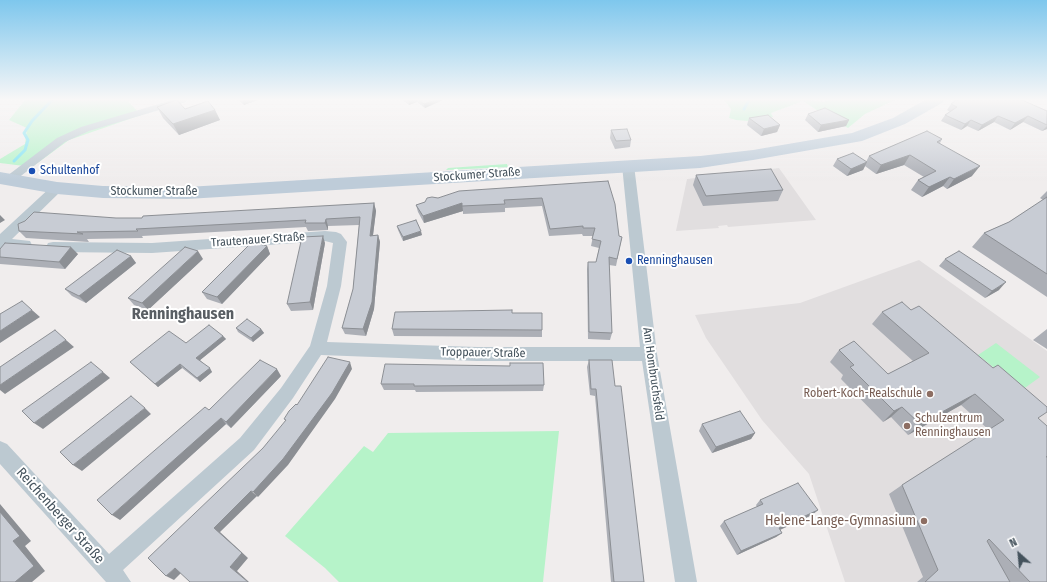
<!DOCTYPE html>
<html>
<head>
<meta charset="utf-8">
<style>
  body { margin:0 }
  #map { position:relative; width:1047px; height:582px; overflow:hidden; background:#f0eded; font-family:"Fira Sans Condensed",sans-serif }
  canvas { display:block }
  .north { position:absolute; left:999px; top:534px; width:40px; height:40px; -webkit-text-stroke:3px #fff; paint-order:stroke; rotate:333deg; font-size:11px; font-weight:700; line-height:16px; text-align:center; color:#44525c }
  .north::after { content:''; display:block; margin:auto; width:14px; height:18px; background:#44525c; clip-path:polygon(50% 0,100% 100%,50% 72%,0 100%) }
</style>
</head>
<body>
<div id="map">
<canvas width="1047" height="582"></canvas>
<div class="north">N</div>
</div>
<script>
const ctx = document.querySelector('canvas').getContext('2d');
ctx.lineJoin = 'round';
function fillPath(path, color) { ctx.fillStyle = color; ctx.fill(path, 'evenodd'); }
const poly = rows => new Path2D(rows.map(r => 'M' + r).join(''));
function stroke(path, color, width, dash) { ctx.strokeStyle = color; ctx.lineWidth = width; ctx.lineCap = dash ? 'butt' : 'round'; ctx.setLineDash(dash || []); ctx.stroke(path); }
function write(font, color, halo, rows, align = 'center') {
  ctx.font = font + ' "Fira Sans Condensed",sans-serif'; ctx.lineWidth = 4; ctx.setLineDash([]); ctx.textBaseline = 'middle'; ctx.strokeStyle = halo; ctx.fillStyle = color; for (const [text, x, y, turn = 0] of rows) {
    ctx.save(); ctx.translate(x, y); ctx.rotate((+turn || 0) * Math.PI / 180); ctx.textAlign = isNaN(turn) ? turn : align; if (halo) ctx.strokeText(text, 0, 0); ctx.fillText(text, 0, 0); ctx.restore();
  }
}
fillPath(poly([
  [779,168,816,220,728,227,727,225,718,226,719,228,676,231,687,179],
  [919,260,1047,351,1047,582,845,582,809,474,762,420,706,338,695,315,800,303]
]), '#e1dedf');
fillPath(poly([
  [25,100,132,100,128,101,141,115,69,140,32,167,0,163,0,159,25,144,27,128,9,120],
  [724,100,806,100,824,102,829,100,895,100,865,114,848,128,821,113,803,101,771,113,773,117,747,121,736,120,729,118,731,109],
  [507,164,508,167,446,170,448,168],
  [996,343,1040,377,1022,390,978,355],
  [559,431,543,582,339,582,325,568,285,536,364,446,373,452,388,433]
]), '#b6f3c9');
stroke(poly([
  [744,109,749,100],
  [14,161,25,150,28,140,24,133,32,121,52,100]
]), '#7fe4f4', 3);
fillPath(poly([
  [172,100,187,100,186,102,89,131,65,142,13,182,9,183,3,179,57,138,81,127,172,100],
  [628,161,634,165,657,354,697,582,675,582,642,361,477,361,321,355,293,398,254,450,123,570,131,582,106,582,0,464,0,441,7,444,109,554,240,438,281,388,310,346,327,286,333,243,325,241,152,253,53,252,48,251,46,247,48,243,53,242,152,243,325,231,336,232,341,234,347,242,341,286,327,342,477,347,640,347,622,165,628,161],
  [57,184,61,185,63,188,61,191,12,239,30,241,32,245,30,249,25,250,0,248,0,234,53,185,57,184]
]), '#bcc9d1');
fillPath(poly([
  [925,100,944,100,942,103,905,124,862,141,753,160,700,168,187,199,103,198,57,194,0,184,0,172,57,182,103,186,187,187,700,156,753,150,852,133,893,118,925,100]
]), '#beccd9');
fillPath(poly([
  [238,100,258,100,244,105],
  [402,100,443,100,425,108,417,102,409,105],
  [951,104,1047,111,1047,129,1042,131,1023,122,1010,130,994,122,978,131,967,126,961,130,941,121,945,115,950,112,947,110],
  [157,107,185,109,215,110,220,120,179,135,163,118],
  [808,114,849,120,846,126,818,132,805,120],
  [749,118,780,125,777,132,761,136,747,125],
  [611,130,631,140,630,147,615,149,610,138],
  [942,139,940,143,972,176,947,189,943,186,922,197,911,190,918,180,924,177,904,165,876,174,865,166,863,170,847,176,833,166,837,159,866,162,869,156],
  [696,175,783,190,778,201,703,206,693,185],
  [608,181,619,236,622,237,616,266,609,265,612,333,610,340,588,339,587,269,588,262,596,262,599,248,591,246,593,236,583,236,582,234,549,236,542,206,505,208,505,212,483,213,463,214,463,211,424,223,418,212,416,205,438,198],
  [1047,191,1047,297,972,247,984,233,1009,222,1043,200,1040,198],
  [374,203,376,211,373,235,378,235,380,242,374,309,366,336,345,334,342,328,353,289,359,225,328,226,328,230,308,231,306,227,142,236,143,238,87,239,89,242,26,238,19,231,116,218,142,218],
  [397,226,422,235,403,241,398,230],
  [325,243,313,310,291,311,287,304],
  [267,246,270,254,222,304,207,299,202,292],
  [0,249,78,254,65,269,0,264],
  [131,256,136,263,86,303,72,296,65,289],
  [203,259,148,310,134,305,128,298],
  [945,259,999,290,985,298,939,266],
  [882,312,1038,418,1046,457,1047,582,917,582,923,577,889,494,902,485,989,430,961,405,908,435,891,417,883,422,841,379,843,375,830,362,839,350,888,374,913,361,872,324],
  [236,328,261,329,264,333,253,342,238,332],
  [392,329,542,330,542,337,394,336],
  [1047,329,1047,349,1033,340],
  [223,336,226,339,200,360,212,372,200,382,182,368,158,387,130,362,186,343],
  [589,360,615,386,644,582,611,582,595,396,590,395,587,367],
  [281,376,231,428,226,424,120,520,209,410],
  [381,384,544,385,543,391,416,392,415,390,384,390],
  [702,424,755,433,751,439,712,453,699,431],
  [760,500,818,510,812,515,780,530,782,533,776,537,737,555,720,526,724,521,757,507,756,505]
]), '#acafb6');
fillPath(poly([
  [242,100,258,100,244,105],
  [413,100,417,100,417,102,409,105,409,101],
  [436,100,443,100,425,108,424,104],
  [215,110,220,120,179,135,173,124],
  [998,116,994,122,978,131,982,125],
  [1028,116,1023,122,1010,130,1015,123],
  [849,120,846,126,818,132,821,125],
  [971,120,967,126,961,130,965,124],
  [780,125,777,132,761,136,764,129],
  [1047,126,1047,129,1042,131],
  [910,155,904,165,876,174,881,165],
  [867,162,863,170,847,176,851,169],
  [980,166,972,176,947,189,954,179],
  [950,177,943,186,922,197,929,187],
  [374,203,376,211,372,243,370,236],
  [462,203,463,211,424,223,423,216],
  [0,215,5,220,0,223],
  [326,219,328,226,328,230,325,223],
  [421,231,422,235,403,241,403,237],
  [378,235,380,242,374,309,366,336,363,329],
  [323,236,325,243,313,310,310,302],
  [267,246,270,254,222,304,217,297],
  [71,247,78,254,65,269,59,262],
  [198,251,203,259,148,310,142,303],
  [131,256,136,263,86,303,79,296],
  [1006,282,999,290,985,298,992,291],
  [32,310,40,317,0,343,0,331],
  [261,329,264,333,253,342,251,338],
  [223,336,226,339,199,361,196,358],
  [66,340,74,347,5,394,0,390,0,385],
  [350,362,352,369,335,399,288,465,258,497,253,492],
  [180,364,182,368,158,387,155,384],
  [210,368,212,372,200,382,197,378],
  [277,369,281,376,231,428,226,422],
  [103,372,110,378,43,429,34,423],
  [975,394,961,405,908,435,920,424],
  [902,407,891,417,883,422,894,411],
  [145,408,151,414,82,471,73,465],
  [221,418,226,424,120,520,112,515],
  [755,433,751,439,712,453,716,447],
  [251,491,257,496,220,532,248,558,237,571,249,582,248,582,230,567,214,528],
  [0,504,31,541,25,546,45,571,32,582,15,582,13,541,0,512],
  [818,510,812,515,773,533,779,528],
  [782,533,776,537,737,555,741,551],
  [175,568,182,572,174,580,166,576]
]), '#8c8f94');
const building = poly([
  [176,100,177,100,185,109,208,101,215,110,173,124,157,107,176,100],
  [406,100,413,100,409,101,406,100],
  [418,100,436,100,424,104,418,100],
  [956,100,1022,100,1047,111,1047,125,1028,116,1015,123,998,116,982,125,971,120,965,124,945,115,957,107,951,104,956,100],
  [825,108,849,120,821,125,808,114,825,108],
  [768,115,780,125,764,129,749,118,768,115],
  [627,129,631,140,616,141,611,130,627,129],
  [927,131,942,139,937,142,980,166,954,179,950,177,929,187,918,180,936,171,910,155,881,165,869,156,927,131],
  [853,153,867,162,851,169,837,159,853,153],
  [771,169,783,190,706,196,696,175,771,169],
  [608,181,615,204,619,236,622,237,617,259,609,257,612,333,589,332,588,262,596,262,601,241,592,239,595,228,583,228,583,226,550,229,542,198,504,200,505,204,483,205,462,206,462,203,423,216,416,205,425,202,427,198,432,197,438,198,459,191,608,181],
  [1047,197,1047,274,984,233,1009,222,1047,197],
  [374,203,370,236,378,235,372,302,363,329,342,328,353,289,360,217,326,219,325,223,305,223,306,220,136,229,138,231,77,232,83,234,19,231,18,224,25,221,34,212,116,218,142,218,143,216,374,203],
  [416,220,421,231,403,237,397,226,416,220],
  [323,236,310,302,287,304,302,237,323,236],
  [252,242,267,246,217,297,202,292,252,242],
  [5,243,71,247,59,262,0,257,0,249,5,243],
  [185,247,198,251,142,303,128,298,185,247],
  [117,250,131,256,79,296,65,289,117,250],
  [959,251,1006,282,992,291,945,259,959,251],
  [22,301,32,310,0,331,0,314,22,301],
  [902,302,911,310,919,306,993,368,998,365,1047,407,1047,412,1038,418,1047,426,1047,456,1046,457,1047,457,1047,582,1030,582,989,539,987,541,1010,582,925,582,938,570,902,485,1004,420,975,394,920,424,902,407,894,411,850,367,854,365,839,350,854,341,888,374,929,353,882,312,902,302],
  [512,310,512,313,542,313,542,330,392,329,395,312,512,310],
  [247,319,261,329,251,338,236,328,247,319],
  [209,325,223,336,196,358,210,368,197,378,180,364,155,384,130,362,169,331,186,343,209,325],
  [55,330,66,340,0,385,0,367,55,330],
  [328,357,350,362,332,393,283,459,253,492,251,491,214,528,242,553,230,567,248,582,190,582,175,568,166,576,148,558,263,448,286,420,284,419,289,411,296,404,297,405,328,357],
  [260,360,277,369,226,422,221,418,112,515,97,500,205,407,209,410,260,360],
  [589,360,612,360,615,386,621,386,644,582,614,582,596,389,591,389,589,360],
  [91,362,103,372,34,423,22,411,91,362],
  [510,363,543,363,544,385,414,386,414,384,381,384,385,364,510,366,510,363],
  [131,396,145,408,73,465,60,452,131,396],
  [740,411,755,433,716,447,702,424,740,411],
  [798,483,818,510,779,528,782,533,741,551,724,521,763,504,760,500,798,483],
  [0,512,20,536,13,541,34,566,15,582,0,582,0,512]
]);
fillPath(building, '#c8ccd4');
stroke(building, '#8c8f94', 1);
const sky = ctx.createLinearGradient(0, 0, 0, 181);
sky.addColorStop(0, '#7ec7ed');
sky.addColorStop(0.55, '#f8f7f7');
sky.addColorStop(1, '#f8f7f700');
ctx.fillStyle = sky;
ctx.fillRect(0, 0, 1047, 181);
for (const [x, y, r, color] of [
  [32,171,4,"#1a4fb4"],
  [629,261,4,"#1a4fb4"],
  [930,394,4,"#8d6e63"],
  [907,426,4,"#8d6e63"],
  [924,521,4,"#8d6e63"]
]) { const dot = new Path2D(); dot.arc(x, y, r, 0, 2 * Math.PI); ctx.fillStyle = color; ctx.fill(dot); stroke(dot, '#fff', 1.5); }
write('12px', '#164399', '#fff', [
  ["Schultenhof",40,171],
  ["Renninghausen",637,261]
], 'left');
write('12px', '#44525c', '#fff', [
  ["Stockumer Straße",477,175,-4],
  ["Stockumer Straße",154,192],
  ["Trautenauer Straße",258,240,-4],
  ["Troppauer Straße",483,353,1],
  ["Am Hombruchsfeld",653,374,82]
]);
write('12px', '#785e54', '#fff', [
  ["Robert-Koch-Realschule",922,394],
  ["Schulzentrum",915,419,"left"],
  ["Renninghausen",915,433,"left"]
], 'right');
write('14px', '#44525c', '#fff', [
  ["Reichenberger Straße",60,516,48]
]);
write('14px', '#785e54', '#fff', [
  ["Helene-Lange-Gymnasium",916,521]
], 'right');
write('bold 16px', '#595e63', '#fff', [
  ["Renninghausen",183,315]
]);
</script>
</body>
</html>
